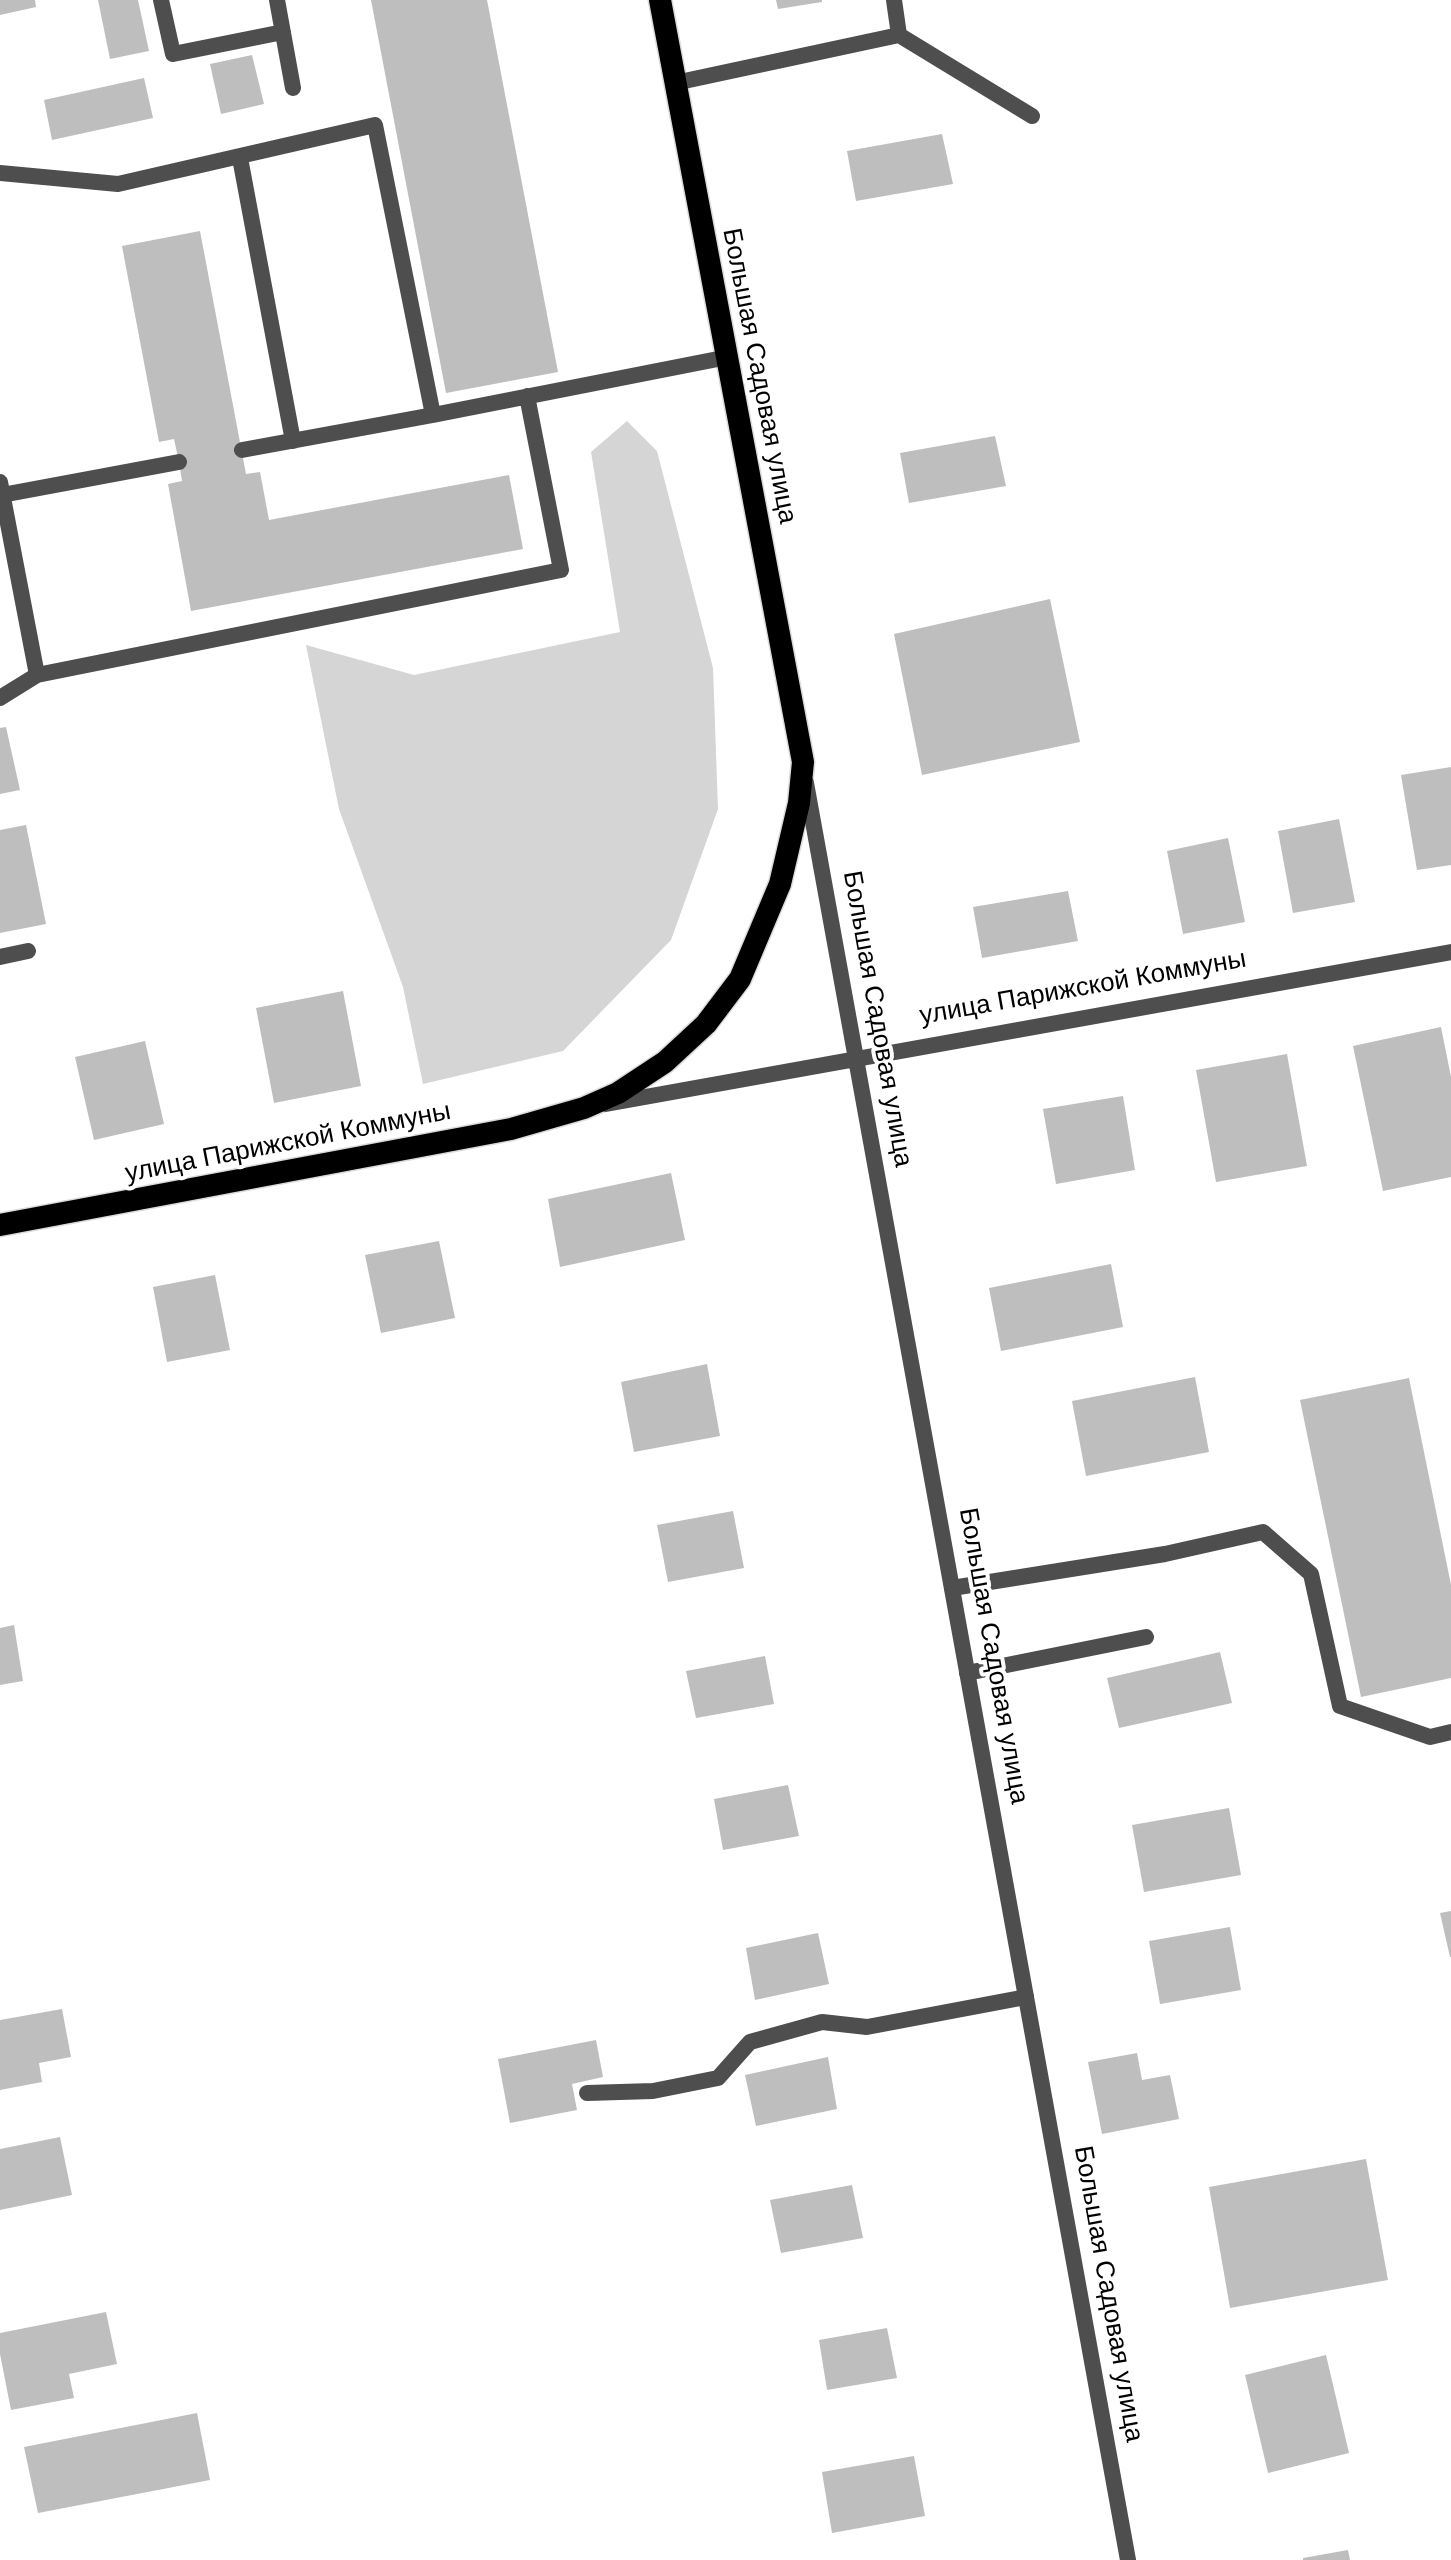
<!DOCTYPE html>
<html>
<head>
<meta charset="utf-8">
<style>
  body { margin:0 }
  canvas { display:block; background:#fff }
</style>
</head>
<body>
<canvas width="1451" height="2560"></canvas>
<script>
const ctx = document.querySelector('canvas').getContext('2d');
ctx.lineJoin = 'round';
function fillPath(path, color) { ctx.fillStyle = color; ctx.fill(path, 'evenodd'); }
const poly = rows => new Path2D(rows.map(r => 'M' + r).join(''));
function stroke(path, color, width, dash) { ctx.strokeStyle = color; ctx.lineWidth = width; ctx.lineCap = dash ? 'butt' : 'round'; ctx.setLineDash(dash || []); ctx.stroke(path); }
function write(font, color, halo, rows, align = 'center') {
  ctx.font = font + ' Arial,sans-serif'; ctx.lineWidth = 8; ctx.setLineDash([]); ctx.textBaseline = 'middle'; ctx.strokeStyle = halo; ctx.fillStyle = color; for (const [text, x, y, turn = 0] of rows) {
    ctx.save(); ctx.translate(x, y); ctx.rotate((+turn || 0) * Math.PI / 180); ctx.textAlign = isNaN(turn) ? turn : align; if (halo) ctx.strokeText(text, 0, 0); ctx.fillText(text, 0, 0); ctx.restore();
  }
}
fillPath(poly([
  [627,421,657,451,713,668,718,809,671,940,563,1051,423,1084,403,987,339,809,306,645,414,675,620,632,591,452]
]), '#d5d5d5');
fillPath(poly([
  [0,0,35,0,36,7,0,15],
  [98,0,138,0,149,51,110,59],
  [371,0,487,0,558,372,446,393],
  [776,0,822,0,822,2,778,9],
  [252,55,264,104,221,114,210,64],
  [144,78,153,118,52,140,44,100],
  [942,134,953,184,856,201,847,151],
  [200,231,246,474,260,472,269,520,509,475,523,549,191,611,168,484,182,481,179,462,174,439,159,442,122,246],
  [995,436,1006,486,909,503,900,453],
  [1050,599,1080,742,922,775,894,634],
  [6,727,20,790,0,794,0,728],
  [1451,767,1451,865,1417,870,1401,775],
  [1339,819,1355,902,1293,913,1278,831],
  [26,825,46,924,0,933,0,830],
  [1228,838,1245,922,1183,934,1167,851],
  [1068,891,1078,941,982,958,973,907],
  [343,991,361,1086,274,1103,256,1008],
  [1441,1027,1451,1077,1451,1177,1383,1191,1353,1046],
  [145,1041,164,1124,94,1140,75,1057],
  [1287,1054,1307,1166,1216,1182,1196,1070],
  [1123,1096,1135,1170,1056,1184,1043,1109],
  [671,1173,685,1240,560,1267,548,1199],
  [439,1241,455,1318,381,1333,365,1255],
  [1111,1264,1123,1327,1001,1351,989,1288],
  [215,1275,230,1350,167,1362,153,1287],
  [707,1364,720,1436,634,1452,621,1382],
  [1195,1377,1209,1452,1086,1476,1072,1401],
  [1409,1378,1451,1585,1451,1678,1361,1697,1300,1400],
  [733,1511,744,1568,668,1582,657,1525],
  [14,1625,23,1681,0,1685,0,1628],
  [1220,1652,1232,1703,1119,1728,1107,1678],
  [765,1656,774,1704,696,1718,686,1671],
  [788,1785,799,1836,723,1850,714,1799],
  [1229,1808,1241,1875,1144,1892,1132,1825],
  [1451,1911,1451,1957,1450,1957,1440,1913],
  [1230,1927,1241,1990,1160,2004,1149,1941],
  [818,1933,829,1984,755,2000,746,1948],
  [62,2009,71,2057,39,2063,42,2082,0,2090,0,2020],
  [596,2040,603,2077,572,2084,577,2110,510,2123,498,2059],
  [1137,2053,1142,2080,1170,2075,1179,2119,1102,2134,1088,2062],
  [828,2057,837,2109,756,2126,745,2075],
  [60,2137,72,2195,0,2210,0,2149],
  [1366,2159,1388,2280,1230,2308,1209,2187],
  [852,2185,863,2238,781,2253,770,2200],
  [106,2312,117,2364,69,2374,74,2398,11,2410,0,2354,0,2333],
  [887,2328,897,2378,827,2390,819,2340],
  [1326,2355,1349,2453,1268,2473,1245,2375],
  [197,2413,210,2480,38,2513,24,2447],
  [914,2456,925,2516,832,2533,822,2472],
  [1348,2550,1350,2560,1303,2560,1303,2558]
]), '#bebebe');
const trunk = poly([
  [0,1225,511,1129,584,1108,618,1093,665,1062,706,1024,740,979,780,884,799,803,803,762,660,0]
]);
stroke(trunk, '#dbdbdb', 25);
stroke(poly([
  [161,0,173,54,283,32],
  [277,0,293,88],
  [899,35,1032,116],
  [675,83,899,35,894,0],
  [240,158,293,441],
  [0,173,118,184,375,125,433,415,728,357],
  [242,450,433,415],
  [0,482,37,675,561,570,527,396],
  [2,495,179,462],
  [0,698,37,675],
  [0,957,28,951],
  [952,1588,1165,1554,1263,1532,1311,1574,1340,1706,1430,1737,1451,1732],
  [967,1673,1146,1637],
  [587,2093,653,2091,718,2078,750,2042,822,2022,867,2027,1026,1997]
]), '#4e4e4e', 16);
stroke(poly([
  [806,783,1128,2560],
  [606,1104,1451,952]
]), '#4e4e4e', 16);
stroke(trunk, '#000', 22);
write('26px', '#000', '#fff', [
  ["Большая Садовая улица",759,376,79],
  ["улица Парижской Коммуны",1083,988,-10],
  ["Большая Садовая улица",877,1019,80],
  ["улица Парижской Коммуны",288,1143,-11],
  ["Большая Садовая улица",993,1656,80],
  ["Большая Садовая улица",1108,2294,80]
]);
</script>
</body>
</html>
